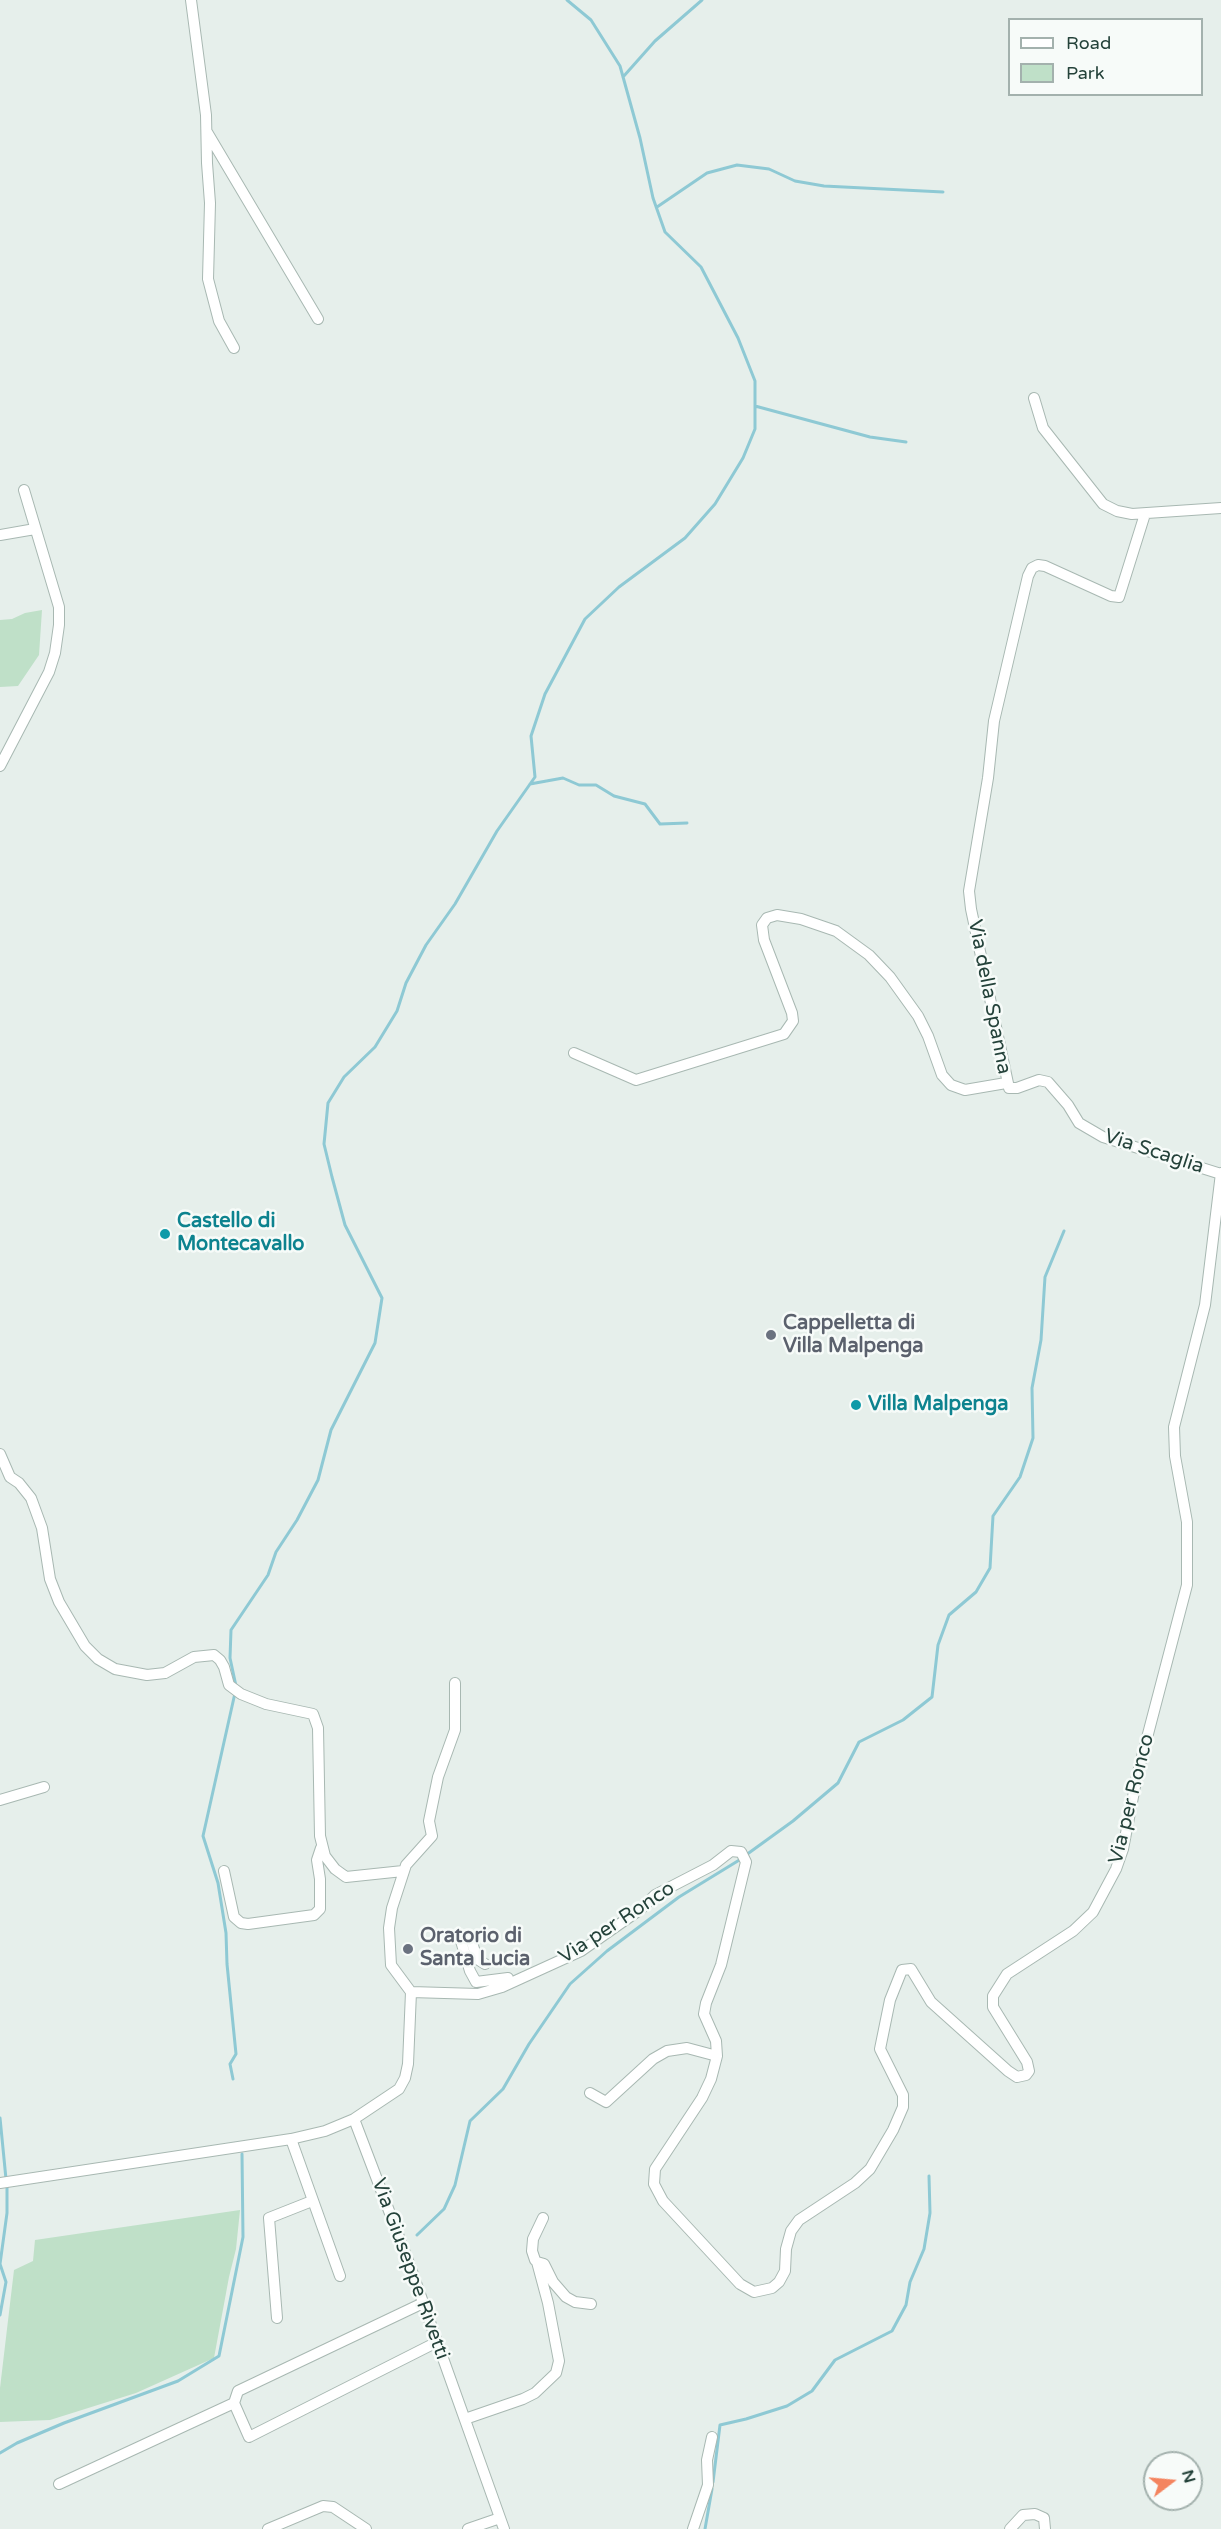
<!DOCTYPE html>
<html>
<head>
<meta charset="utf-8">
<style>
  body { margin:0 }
  #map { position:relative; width:1221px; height:2529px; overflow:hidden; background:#e6efeb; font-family:"Varela Round",sans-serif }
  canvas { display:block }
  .legend { position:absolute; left:1008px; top:18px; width:195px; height:78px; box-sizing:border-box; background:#f7fbf9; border:2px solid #a3b1ad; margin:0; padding:8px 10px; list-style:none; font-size:18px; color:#24423a }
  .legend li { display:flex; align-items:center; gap:12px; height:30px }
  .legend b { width:30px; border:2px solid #a3b1ad }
  .north { position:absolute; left:1143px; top:2451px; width:60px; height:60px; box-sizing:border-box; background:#f7fbf9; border:2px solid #a3b1ad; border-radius:50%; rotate:74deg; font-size:16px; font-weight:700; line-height:24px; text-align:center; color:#24423a }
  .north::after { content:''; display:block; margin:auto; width:21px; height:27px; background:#f4845f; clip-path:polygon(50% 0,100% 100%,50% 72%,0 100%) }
</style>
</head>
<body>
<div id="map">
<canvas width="1221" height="2529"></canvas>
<ul class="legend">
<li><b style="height:8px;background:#fff"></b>Road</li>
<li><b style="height:16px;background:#bfe0c8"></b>Park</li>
</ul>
<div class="north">N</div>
</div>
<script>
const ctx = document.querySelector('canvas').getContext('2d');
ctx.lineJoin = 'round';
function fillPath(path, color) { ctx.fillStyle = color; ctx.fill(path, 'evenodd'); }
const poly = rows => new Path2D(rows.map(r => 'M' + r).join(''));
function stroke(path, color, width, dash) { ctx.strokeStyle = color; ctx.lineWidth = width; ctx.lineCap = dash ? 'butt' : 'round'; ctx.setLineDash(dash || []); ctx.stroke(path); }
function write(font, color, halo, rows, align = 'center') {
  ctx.font = font + ' "Varela Round",sans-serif'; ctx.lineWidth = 5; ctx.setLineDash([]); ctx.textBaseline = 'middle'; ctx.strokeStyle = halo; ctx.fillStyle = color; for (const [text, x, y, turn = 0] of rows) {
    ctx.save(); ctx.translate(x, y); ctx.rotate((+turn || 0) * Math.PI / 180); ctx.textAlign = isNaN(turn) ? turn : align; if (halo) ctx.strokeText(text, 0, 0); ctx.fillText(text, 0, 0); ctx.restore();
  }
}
fillPath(poly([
  [42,610,39,655,18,686,0,687,0,620,12,619,25,613],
  [240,2210,236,2249,229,2277,214,2358,136,2393,50,2420,0,2422,0,2388,14,2270,33,2261,35,2240]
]), '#bfe0c8');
stroke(poly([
  [623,77,655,41,702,0],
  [657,207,707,173,737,165,769,169,795,181,824,186,943,192],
  [755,406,870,437,906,442],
  [530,784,563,778,579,785,596,785,614,796,645,804,660,824,687,823],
  [236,1686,230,1658,231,1630,268,1575,276,1552,297,1520,318,1480,331,1430,375,1343,382,1298,345,1225,332,1177,324,1144,328,1103,344,1077,375,1047,397,1011,406,983,426,945,455,904,497,831,535,777,531,736,545,694,585,619,619,587,685,538,715,504,743,458,755,429,755,381,738,338,701,267,665,232,653,198,640,138,620,66,591,20,567,0],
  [746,1855,793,1821,838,1783,859,1742,903,1720,932,1697,938,1645,949,1615,976,1592,990,1568,993,1516,1020,1477,1033,1438,1032,1388,1041,1340,1045,1277,1064,1231],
  [233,2079,230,2064,236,2054,227,1964,226,1933,218,1883,203,1836,235,1693],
  [0,2118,6,2179],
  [417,2235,444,2209,455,2185,470,2121,503,2089,529,2044,570,1984,607,1951,679,1897,741,1859],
  [0,2315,6,2282,0,2264,7,2213,7,2186],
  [0,2453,17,2443,64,2423,178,2381,219,2356,243,2237,242,2154],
  [713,2482,720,2425,746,2419,787,2406,812,2391,835,2360,892,2331,906,2305,910,2282,924,2249,930,2213,929,2176],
  [705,2529,712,2489]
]), '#8ec9d4', 3);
const minor = poly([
  [191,0,206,115,207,163,210,203,208,279,219,321,234,348],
  [207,132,318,319],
  [1034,398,1043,428,1103,504,1117,511,1132,514,1221,508],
  [1145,514,1119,597,1111,596,1045,566,1038,565,1032,568,1028,576,994,721,988,778,969,891,971,909,1009,1088,1017,1088,1039,1080,1048,1082,1068,1105,1079,1123,1103,1137,1221,1174],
  [0,535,35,529],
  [0,766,49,672,55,653,59,625,59,607,24,490],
  [574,1053,636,1080,784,1034,793,1021,792,1013,764,940,762,925,767,918,777,915,801,919,836,931,869,955,890,977,918,1016,928,1036,942,1075,951,1085,965,1090,1006,1083],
  [0,1454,10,1477],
  [10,1477,19,1483,31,1498,42,1528,50,1579,59,1602,85,1646,98,1659,115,1669,147,1675,165,1673,194,1657,214,1655,220,1660,224,1667,229,1685,241,1694,266,1704,313,1714,318,1728,320,1836,325,1856,335,1869,346,1877,403,1871],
  [0,1800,44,1787],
  [224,1871,234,1917,241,1923,248,1924,314,1915,320,1909,320,1879,317,1860,321,1848],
  [485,1964,477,1959,471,1939,464,1937,461,1941,470,1971,476,1982,508,1978],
  [411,1992,478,1994,502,1987,581,1951,641,1909,655,1895,713,1865,731,1851,741,1852,746,1862,721,1965,706,2003,704,2014,716,2041,717,2056,711,2079,702,2098,655,2169,654,2184,663,2201,740,2284,754,2292,772,2288,779,2282,785,2271,786,2249,791,2231,799,2220,855,2183,870,2169,893,2130,903,2107,903,2095,880,2049,890,2000,902,1970,911,1969,931,2002,1008,2071,1017,2077,1026,2075,1029,2071,1027,2062,993,2007,993,1996,1007,1974,1073,1931,1093,1912,1116,1869,1123,1849,1137,1776,1187,1585,1187,1522,1175,1456,1174,1427,1205,1305,1221,1173],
  [590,2093,606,2102,653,2059,667,2051,687,2048,717,2056],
  [354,2119,410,2266,504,2529],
  [291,2139,340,2276],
  [0,2183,291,2139,325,2131,354,2119,399,2089,405,2078,408,2064,411,1992,391,1965,389,1928,392,1908,406,1865,432,1836,429,1821,438,1777,455,1730,455,1683],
  [537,2262,544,2264,553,2282,566,2297,575,2302,591,2304],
  [423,2303,238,2391,234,2403,249,2437,437,2342],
  [277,2318,269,2218,312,2201],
  [465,2419,523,2399,535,2393,556,2373,559,2361,548,2303,537,2262,535,2260,532,2251,533,2239,543,2218],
  [59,2484,234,2403],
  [268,2529,323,2506,333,2507,366,2529],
  [468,2529,500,2518],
  [693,2529,708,2485,707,2460,712,2437],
  [1010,2529,1023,2515,1035,2514,1044,2518,1045,2529]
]);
stroke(minor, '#a8b8b2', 12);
stroke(minor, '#fff', 10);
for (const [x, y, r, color] of [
  [165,1234,6,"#0f9aa8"],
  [771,1335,6,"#6b7280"],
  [856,1405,6,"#0f9aa8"],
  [408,1949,6,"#6b7280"]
]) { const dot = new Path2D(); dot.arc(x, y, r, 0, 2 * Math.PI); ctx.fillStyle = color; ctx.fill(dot); stroke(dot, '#f7fbf9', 2); }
write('20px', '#24423a', '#f7fbf9', [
  ["Via della Spanna",989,997,79],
  ["Via Scaglia",1154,1152,18],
  ["Via per Ronco",1132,1799,-76],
  ["Via per Ronco",617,1923,-33],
  ["Via Giuseppe Rivetti",410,2269,70]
]);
write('bold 20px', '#0d838f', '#f7fbf9', [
  ["Castello di",177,1222],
  ["Montecavallo",177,1245],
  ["Villa Malpenga",868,1405]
], 'left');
write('bold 20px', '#5b616d', '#f7fbf9', [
  ["Cappelletta di",783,1324],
  ["Villa Malpenga",783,1347],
  ["Oratorio di",420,1937],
  ["Santa Lucia",420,1960]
], 'left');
</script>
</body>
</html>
